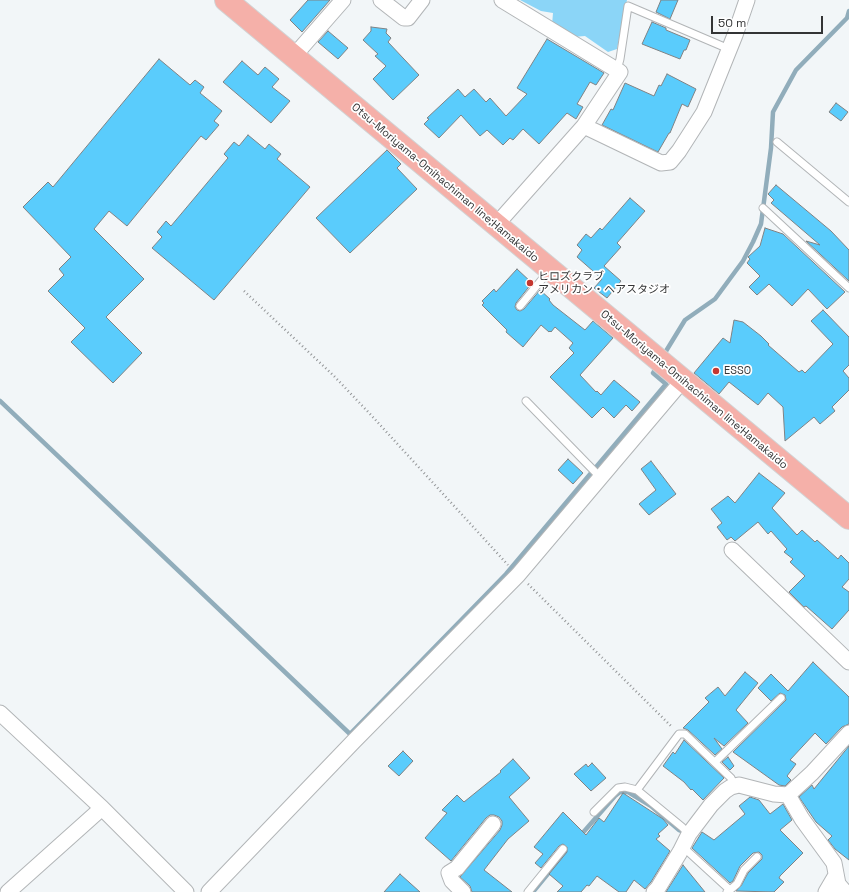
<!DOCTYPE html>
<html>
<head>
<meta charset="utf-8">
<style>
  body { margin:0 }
  #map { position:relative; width:849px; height:892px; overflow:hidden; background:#f2f6f8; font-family:"Space Grotesk",sans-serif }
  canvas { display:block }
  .scale { position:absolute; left:711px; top:16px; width:112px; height:18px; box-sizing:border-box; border:2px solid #333435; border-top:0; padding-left:5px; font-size:12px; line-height:14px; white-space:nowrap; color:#333435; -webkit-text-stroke:3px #fff; paint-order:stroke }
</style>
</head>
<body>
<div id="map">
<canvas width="849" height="892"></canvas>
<div class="scale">50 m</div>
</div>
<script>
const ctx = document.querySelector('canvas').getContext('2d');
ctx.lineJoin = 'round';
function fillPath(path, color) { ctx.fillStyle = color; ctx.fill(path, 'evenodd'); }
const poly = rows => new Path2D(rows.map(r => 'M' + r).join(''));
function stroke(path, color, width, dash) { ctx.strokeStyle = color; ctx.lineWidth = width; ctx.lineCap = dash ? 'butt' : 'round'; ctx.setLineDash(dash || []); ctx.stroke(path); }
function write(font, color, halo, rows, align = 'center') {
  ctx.font = font + ' "Space Grotesk","Noto Sans JP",sans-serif'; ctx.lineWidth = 3.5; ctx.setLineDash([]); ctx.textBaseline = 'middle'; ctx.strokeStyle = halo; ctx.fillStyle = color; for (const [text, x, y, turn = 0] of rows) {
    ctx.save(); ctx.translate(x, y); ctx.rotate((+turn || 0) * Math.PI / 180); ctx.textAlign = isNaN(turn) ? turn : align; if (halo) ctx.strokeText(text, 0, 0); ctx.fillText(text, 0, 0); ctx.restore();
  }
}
fillPath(poly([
  [520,0,627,0,617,49,608,52,585,36,573,37,552,25,553,13,541,11]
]), '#8bd5f7');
stroke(poly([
  [663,356,685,320,715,299,743,261,753,242,761,224,771,148,773,112,796,70,847,18,849,11],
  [0,401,350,734,506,574,666,384,653,373,657,366],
  [580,836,615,796,620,792,628,792,651,806,679,830,682,831,686,828],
  [533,892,570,847]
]), '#91adbb', 4.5);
const building = poly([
  [308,0,330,0,302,32,290,20,308,0],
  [661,0,678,0,670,19,656,12,661,0],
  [652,22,666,28,666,30,690,40,686,50,684,50,680,59,642,44,652,22],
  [371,27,387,29,386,33,391,38,388,42,419,75,393,100,373,79,386,66,375,56,378,54,363,40,371,31,371,27],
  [328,31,348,48,338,59,318,42,328,31],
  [547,39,604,73,596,85,590,82,577,104,583,107,576,119,567,113,539,144,523,129,513,140,510,138,503,145,487,130,480,136,461,115,439,138,424,124,429,119,427,118,458,89,465,97,474,89,486,102,490,98,506,116,527,94,517,88,547,39],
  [159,59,190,85,195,80,204,87,200,93,222,111,214,121,219,125,206,140,201,136,127,226,109,211,94,229,144,279,106,317,142,353,113,383,71,342,85,328,48,291,64,275,59,269,71,257,23,207,48,182,53,187,159,59],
  [242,61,258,75,265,67,279,79,272,87,290,101,271,123,223,82,242,61],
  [667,74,696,89,688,107,682,104,670,133,669,133,658,152,602,125,611,109,613,110,625,83,654,96,659,85,661,86,667,74],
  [836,103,848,112,841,121,829,112,836,103],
  [248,135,265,149,269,144,281,154,277,159,310,187,214,300,152,248,162,237,157,232,166,221,171,226,228,158,224,154,234,142,239,146,248,135],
  [387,150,401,164,397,168,417,189,350,253,316,218,387,150],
  [776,185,831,231,849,250,849,281,806,241,820,245,771,203,774,200,768,194,776,185],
  [630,198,645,211,617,243,621,247,604,266,621,281,607,298,594,288,602,279,577,257,582,250,577,245,586,234,591,238,600,228,602,230,630,198],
  [765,228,783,234,845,292,827,309,808,289,792,306,769,284,757,295,749,287,760,276,747,263,750,259,748,257,760,246,765,228],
  [517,269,532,283,516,303,515,307,517,310,520,311,524,309,540,290,550,299,549,300,553,305,585,330,593,321,613,338,580,375,596,392,597,391,601,395,614,380,640,402,632,411,626,405,614,418,603,407,592,418,550,377,574,353,569,348,573,343,555,327,551,332,550,331,549,332,541,325,523,347,506,332,507,330,482,305,484,303,482,301,494,289,496,292,517,269],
  [823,310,849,337,849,365,843,371,849,378,849,390,832,407,835,411,820,424,814,417,785,441,783,407,768,393,758,405,729,382,719,394,694,373,723,338,730,343,734,320,743,322,761,336,769,344,768,345,799,372,802,370,805,373,833,344,811,321,823,310],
  [568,459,583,473,573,484,558,470,568,459],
  [651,461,676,494,649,515,639,504,656,490,641,469,651,461],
  [759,473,785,493,772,508,797,535,802,530,815,542,817,540,838,559,841,555,849,563,849,579,842,587,849,592,849,610,832,629,806,606,804,607,789,592,805,576,790,562,793,559,784,552,787,549,771,531,768,534,758,522,735,541,731,537,727,540,717,527,722,523,711,509,728,496,735,503,759,473],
  [813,662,849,697,849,724,842,727,826,744,815,733,790,760,796,764,787,776,791,780,785,786,779,785,733,752,786,700,785,695,780,693,771,701,758,688,771,674,788,691,813,662],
  [745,672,758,683,736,710,748,723,724,746,714,738,722,749,715,755,688,730,683,728,709,702,705,698,718,687,725,696,745,672],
  [684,740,724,778,703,800,692,789,691,790,684,782,663,766,673,752,675,754,684,740],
  [849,746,849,860,835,849,828,840,832,836,816,822,799,797,812,785,814,789,849,746],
  [403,751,413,761,399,776,388,766,403,751],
  [728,757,734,766,730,770,722,762,728,757],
  [513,759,530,778,509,797,529,821,508,839,484,870,512,892,472,892,470,886,460,877,500,830,502,825,502,821,499,817,494,815,490,815,486,818,451,861,425,838,447,813,442,810,457,795,464,802,501,772,500,771,513,759],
  [592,763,606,778,591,791,574,774,586,764,588,767,592,763],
  [623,793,663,819,668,825,658,834,660,836,656,839,670,851,651,882,645,889,634,880,626,892,619,892,597,876,589,886,587,885,581,892,557,892,563,886,549,874,567,852,567,847,563,844,559,846,541,868,535,863,543,854,534,847,563,812,586,835,599,818,604,822,623,793],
  [750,797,759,800,770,814,783,804,792,820,780,830,803,853,780,876,779,878,784,882,774,892,736,891,741,886,748,873,762,859,762,855,759,852,753,853,740,866,733,881,730,883,692,848,702,832,714,840,745,814,739,806,750,797],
  [683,865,705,892,666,892,683,865],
  [400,874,420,892,384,892,400,874]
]);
fillPath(building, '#5accfc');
stroke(building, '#7f8284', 1);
const lane = poly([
  [617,70,620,59,628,6,729,49],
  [777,142,849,202],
  [763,208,849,288],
  [520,306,548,272],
  [526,401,600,477],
  [715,762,781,698],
  [594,812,618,788,625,787,637,790],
  [689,834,682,827,637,790,679,734,685,734,731,778,735,786],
  [683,847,730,890,727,892],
  [730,890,737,884,744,870,757,857],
  [528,892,563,849]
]);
const street = poly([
  [381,0,404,18,408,18,422,0],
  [502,0,620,72,584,126],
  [294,56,343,0],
  [496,225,584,126,661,163,670,162,679,151,704,112,735,35,747,0],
  [732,550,849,662],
  [0,713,102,808,186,892],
  [788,795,802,819,834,863,838,884,845,892],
  [8,892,102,808],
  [209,892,354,741,518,575,683,380],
  [463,892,452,881,449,873,457,868,493,824],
  [654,892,658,888,680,852,689,834,711,805,725,791,731,787,739,785,774,794,788,795,812,773,849,733],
  [826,892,836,875]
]);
const primary = poly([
  [226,0,849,518]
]);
stroke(lane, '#b2b5b7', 9);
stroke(street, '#b2b5b7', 17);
stroke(primary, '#d2d2d3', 24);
stroke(poly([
  [244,291,334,376,371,415,508,565],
  [528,584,672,727]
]), '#939597', 2.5, [1, 3]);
stroke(lane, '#fff', 7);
stroke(street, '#fff', 15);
stroke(primary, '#f5b0a9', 22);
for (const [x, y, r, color] of [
  [530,283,4,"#c53730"],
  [716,371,4,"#c53730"]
]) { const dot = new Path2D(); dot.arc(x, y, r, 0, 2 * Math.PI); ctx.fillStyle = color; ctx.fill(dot); stroke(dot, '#fff', 1.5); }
write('11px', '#333435', '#fff', [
  ["Otsu-Moriyama-Omihachiman line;Hamakaido",445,183,40],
  ["Otsu-Moriyama-Omihachiman line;Hamakaido",694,390,40]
]);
write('11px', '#333435', '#fff', [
  ["ヒロズクラブ",538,277],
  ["アメリカン・ヘアスタジオ",538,290],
  ["ESSO",724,371]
], 'left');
</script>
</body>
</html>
